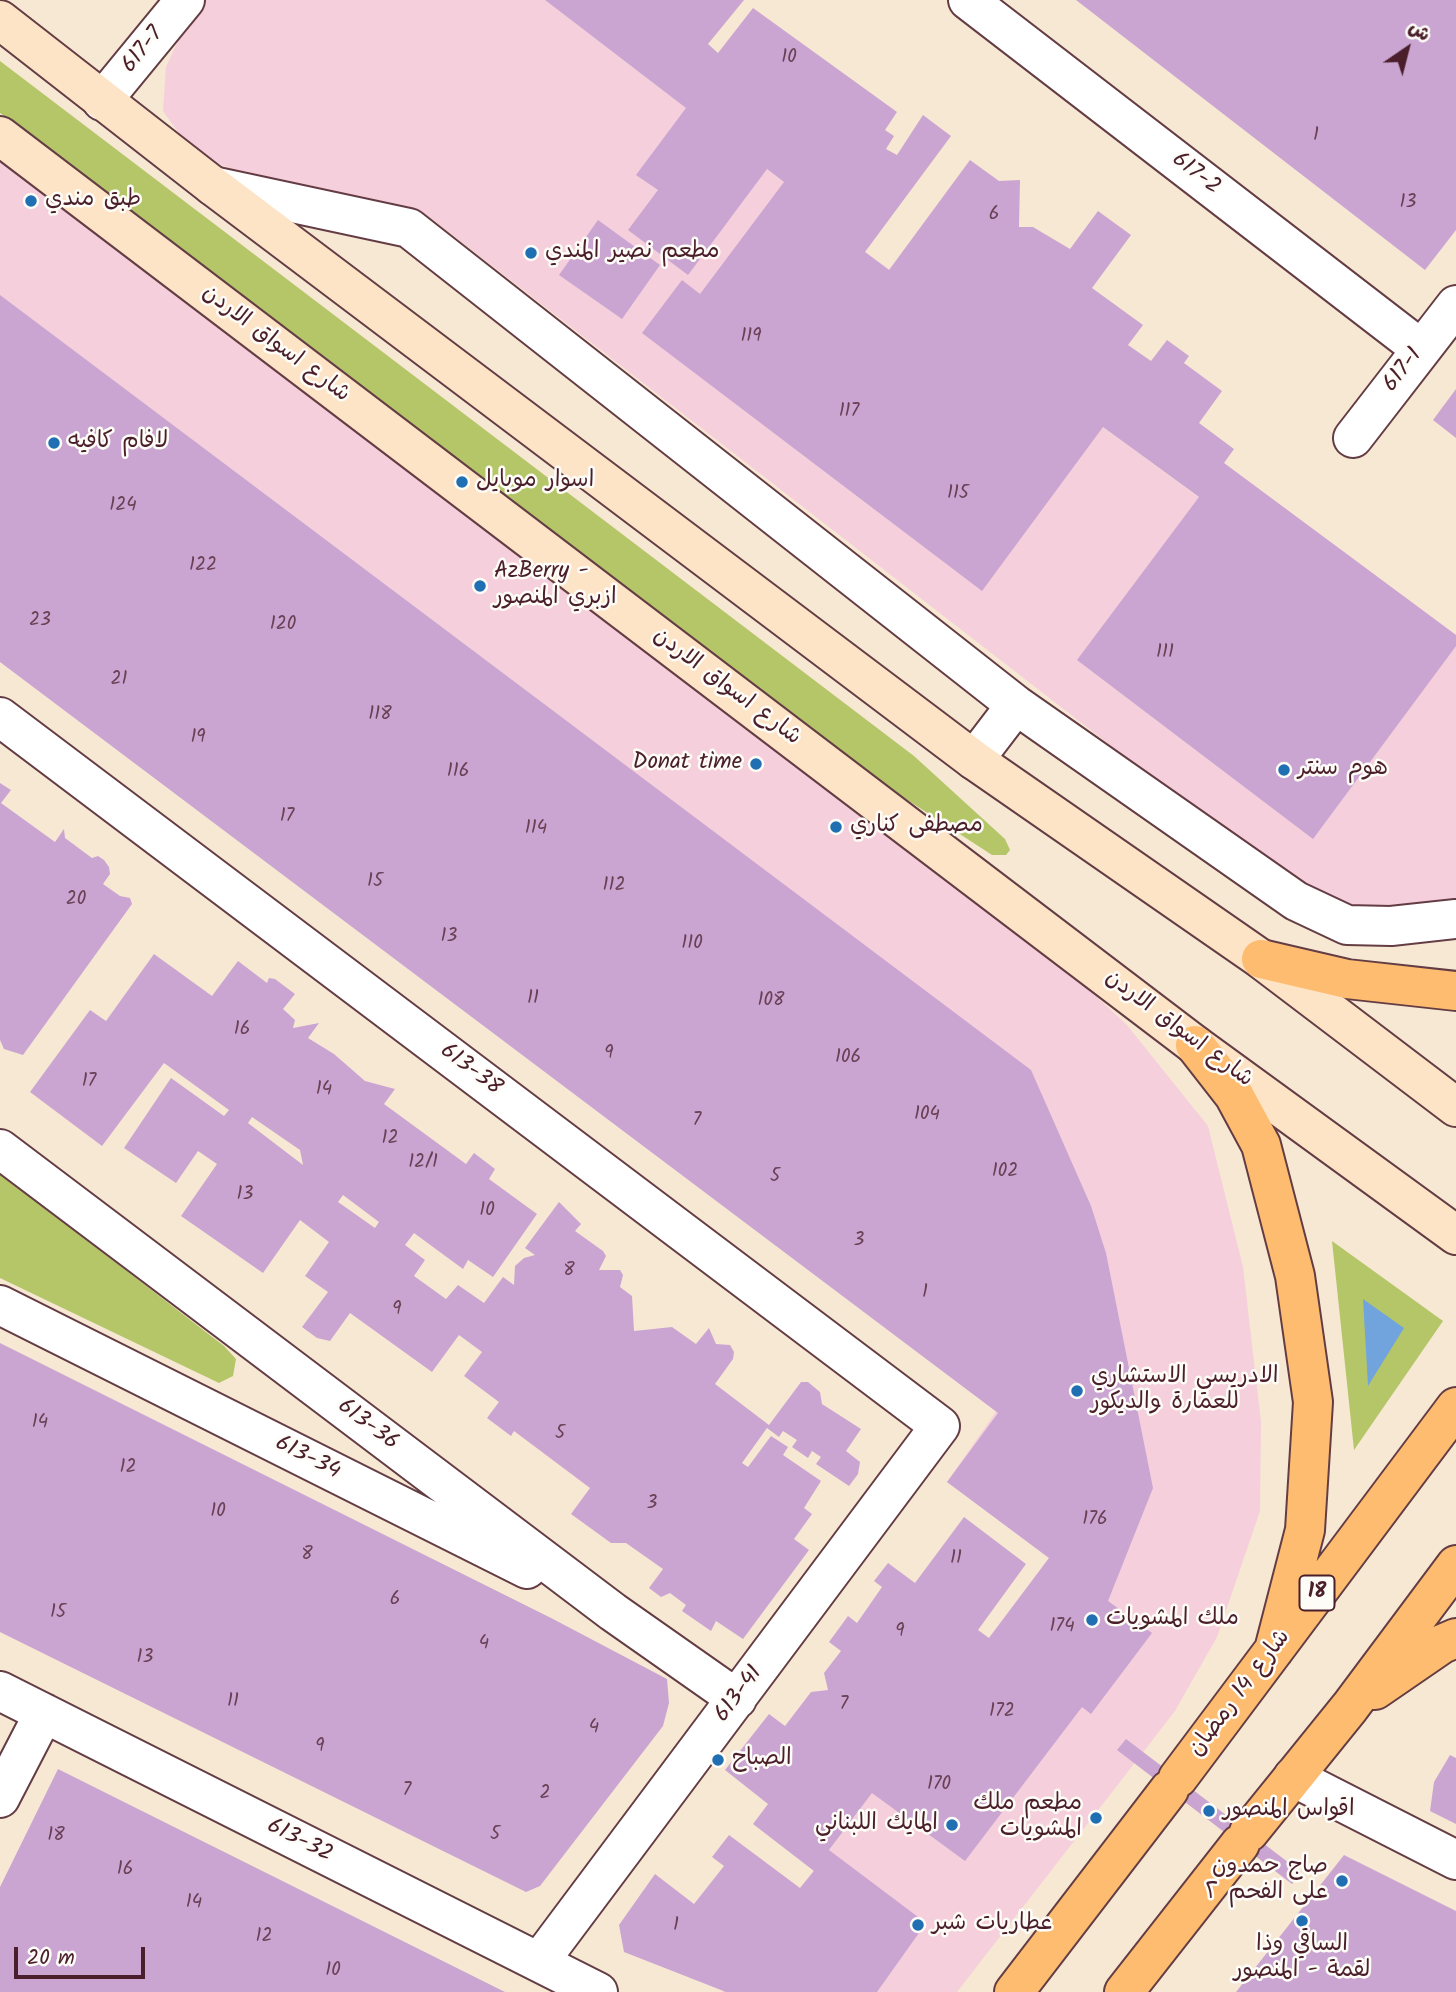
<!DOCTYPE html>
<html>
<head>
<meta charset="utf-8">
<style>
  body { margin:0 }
  #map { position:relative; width:1456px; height:1992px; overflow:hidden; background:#f7e8d4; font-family:Kalam,"Playpen Sans Arabic",sans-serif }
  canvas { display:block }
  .north { position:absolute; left:1372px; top:14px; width:70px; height:70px; -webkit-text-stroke:5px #fdfcf7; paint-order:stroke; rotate:35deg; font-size:19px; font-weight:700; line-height:28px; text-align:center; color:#4a1f2b }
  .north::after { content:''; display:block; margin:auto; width:24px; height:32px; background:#4a1f2b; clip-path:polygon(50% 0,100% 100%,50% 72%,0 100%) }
  .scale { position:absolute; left:14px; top:1947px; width:131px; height:32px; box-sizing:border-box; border:4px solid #4a1f2b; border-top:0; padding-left:9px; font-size:21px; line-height:24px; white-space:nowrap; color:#4a1f2b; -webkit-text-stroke:5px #fdfcf7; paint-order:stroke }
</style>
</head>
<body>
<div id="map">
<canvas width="1456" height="1992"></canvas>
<div class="north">ش</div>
<div class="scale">20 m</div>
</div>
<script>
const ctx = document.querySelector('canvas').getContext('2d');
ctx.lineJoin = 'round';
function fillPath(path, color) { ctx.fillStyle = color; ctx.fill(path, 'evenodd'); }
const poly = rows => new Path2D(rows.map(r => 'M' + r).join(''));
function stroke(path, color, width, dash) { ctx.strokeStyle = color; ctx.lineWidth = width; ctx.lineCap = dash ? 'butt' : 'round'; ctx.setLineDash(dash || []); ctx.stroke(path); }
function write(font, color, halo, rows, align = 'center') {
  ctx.font = font + ' Kalam,"Playpen Sans Arabic",sans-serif'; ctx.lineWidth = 5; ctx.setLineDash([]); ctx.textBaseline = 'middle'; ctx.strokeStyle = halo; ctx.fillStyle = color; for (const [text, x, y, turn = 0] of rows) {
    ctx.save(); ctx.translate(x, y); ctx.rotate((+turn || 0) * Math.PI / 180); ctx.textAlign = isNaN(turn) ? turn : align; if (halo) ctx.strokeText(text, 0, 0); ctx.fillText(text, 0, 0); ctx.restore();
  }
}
fillPath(poly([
  [204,0,545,0,784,182,780,189,1198,497,1224,463,1456,635,1456,905,1409,909,1340,907,1284,880,433,220,276,188,210,160,183,139,163,111,166,67,187,21],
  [0,162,1046,950,1127,1025,1208,1126,1243,1267,1261,1422,1260,1511,1217,1637,1175,1711,957,1992,722,1992,1049,1558,947,1482,1081,1290,0,478]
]), '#f5cfdb');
fillPath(poly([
  [0,61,914,756,1005,839,1010,850,1006,855,992,855,889,788,0,113],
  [0,1173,224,1346,236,1359,233,1376,219,1383,0,1278],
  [1332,1241,1443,1321,1354,1450]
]), '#b5c669');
fillPath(poly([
  [1363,1299,1404,1328,1368,1386]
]), '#71a4dd');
fillPath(poly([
  [545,0,744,0,708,44,718,53,753,8,897,112,885,130,894,136,886,149,897,155,923,115,951,136,865,252,889,270,970,160,999,181,1020,180,1019,227,1033,227,1070,249,1098,211,1131,235,1092,288,1143,325,1128,345,1151,361,1167,340,1189,356,1184,363,1222,391,1199,423,1234,449,1224,463,1456,635,1456,646,1313,839,1077,660,1199,497,1103,427,982,591,642,333,682,280,700,294,784,182,767,169,688,275,628,230,658,190,636,175,686,108],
  [1076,0,1456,0,1456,230,1425,270],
  [598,220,660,265,622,319,559,275],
  [0,295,1031,1070,1091,1206,1106,1253,1153,1488,1108,1601,1152,1633,1091,1714,1082,1707,965,1861,872,1793,829,1850,926,1923,877,1992,726,1992,624,1952,619,1925,655,1874,694,1904,724,1866,712,1857,729,1835,800,1888,814,1871,753,1824,768,1804,725,1770,769,1714,785,1726,811,1692,828,1690,824,1673,841,1651,829,1642,848,1616,857,1623,882,1587,874,1581,888,1563,915,1583,964,1517,1026,1564,978,1630,989,1638,1049,1558,947,1482,998,1413,0,662],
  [1456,389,1456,438,1433,420],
  [0,783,11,790,1,803,55,842,64,829,65,838,92,858,98,856,104,860,109,867,110,874,103,884,120,896,130,898,132,904,23,1055,4,1049,0,1040],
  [154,954,212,996,238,961,267,983,269,978,275,979,295,994,283,1009,295,1020,293,1028,319,1023,308,1038,334,1054,365,1081,395,1089,384,1104,466,1164,474,1153,495,1169,489,1179,537,1214,493,1277,468,1260,463,1269,414,1233,405,1245,425,1260,414,1276,446,1299,458,1285,484,1303,503,1277,514,1285,515,1266,524,1258,535,1255,525,1248,559,1202,581,1224,575,1231,603,1251,606,1256,599,1270,620,1270,623,1275,620,1287,632,1296,634,1331,672,1327,696,1344,709,1328,716,1344,730,1345,734,1352,733,1359,715,1384,769,1425,801,1382,808,1382,820,1392,822,1404,861,1429,846,1451,860,1462,858,1474,849,1486,816,1464,821,1457,812,1451,808,1458,792,1447,797,1440,783,1431,779,1437,767,1428,742,1463,748,1467,771,1436,788,1447,783,1455,821,1481,804,1508,812,1514,794,1539,809,1550,743,1639,716,1621,711,1631,682,1611,686,1605,670,1593,661,1597,649,1588,663,1569,626,1543,611,1543,571,1514,590,1488,514,1431,511,1436,487,1418,499,1402,464,1376,482,1352,459,1335,432,1372,350,1313,330,1341,317,1338,302,1327,328,1292,305,1276,329,1242,300,1220,263,1273,181,1216,217,1164,198,1151,176,1183,124,1148,171,1078,224,1116,229,1110,164,1063,102,1146,30,1092,90,1010,106,1021],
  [252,1117,300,1150,303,1165,248,1123],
  [343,1195,379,1222,375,1228,338,1202],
  [0,1343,553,1619,667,1679,669,1703,663,1726,540,1886,526,1892,0,1632],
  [1126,1739,1301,1872,1292,1884,1117,1750],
  [1450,1755,1456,1758,1456,1824,1430,1811,1434,1782],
  [58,1769,122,1801,505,1992,0,1992,0,1887],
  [1344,1855,1456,1911,1456,1992,1236,1992]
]), '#caa5d2');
const minor = poly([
  [968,0,1421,349],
  [102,101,185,0],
  [213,186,409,228,1016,705,1296,901,1347,925,1391,926,1456,919],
  [1353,438,1456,305],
  [0,717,940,1426,539,1962],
  [974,760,1016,705],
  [0,1149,613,1612,737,1699],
  [0,1305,527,1569],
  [0,1691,598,1992],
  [1293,1777,1456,1860],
  [0,1798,44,1713]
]);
const secondary = poly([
  [0,20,213,186,974,760,1261,959,1456,1107],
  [0,136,1195,1045,1456,1235]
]);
const primary = poly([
  [1261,959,1347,979,1456,991],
  [1195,1045,1234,1095,1261,1145,1295,1276,1313,1402,1305,1530,1274,1650],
  [1375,1690,1442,1644,1456,1638],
  [1178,1778,1456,1407],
  [1249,1832,1350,1707,1456,1565],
  [1014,1992,1169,1790],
  [1124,1992,1240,1844]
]);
stroke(minor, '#643d44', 42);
stroke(secondary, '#643d44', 42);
stroke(primary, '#643d44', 42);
stroke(minor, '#fff', 38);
stroke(secondary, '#fee4c6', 38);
stroke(primary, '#fdbc70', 38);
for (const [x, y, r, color] of [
  [31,201,7,"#1f6fb2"],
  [531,253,7,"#1f6fb2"],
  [54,443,7,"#1f6fb2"],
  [462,482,7,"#1f6fb2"],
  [480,586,7,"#1f6fb2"],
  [756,764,7,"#1f6fb2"],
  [1284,770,7,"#1f6fb2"],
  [836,827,7,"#1f6fb2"],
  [1077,1391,7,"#1f6fb2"],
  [1092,1620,7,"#1f6fb2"],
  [718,1760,7,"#1f6fb2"],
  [1209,1811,7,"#1f6fb2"],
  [1096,1818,7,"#1f6fb2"],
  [952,1825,7,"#1f6fb2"],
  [1342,1881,7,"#1f6fb2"],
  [1302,1921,7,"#1f6fb2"],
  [918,1925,7,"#1f6fb2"]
]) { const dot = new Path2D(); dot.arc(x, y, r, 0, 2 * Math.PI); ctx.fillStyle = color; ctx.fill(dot); stroke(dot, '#fdfcf7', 2.5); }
write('19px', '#6a4055', null, [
  ["10",789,59],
  ["1",1316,137],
  ["13",1408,204],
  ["6",994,216],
  ["119",751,338],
  ["117",849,413],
  ["115",958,495],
  ["124",123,507],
  ["122",203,567],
  ["23",40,622],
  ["120",283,626],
  ["111",1165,654],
  ["21",119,681],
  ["118",380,716],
  ["19",198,739],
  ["116",458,773],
  ["17",287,818],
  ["114",536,830],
  ["15",375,883],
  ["112",614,887],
  ["20",76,901],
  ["13",449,938],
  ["110",692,945],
  ["11",533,1000],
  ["108",771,1002],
  ["16",242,1031],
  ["9",609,1055],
  ["106",848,1059],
  ["17",89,1083],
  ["14",324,1091],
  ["104",927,1116],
  ["7",697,1122],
  ["12",390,1140],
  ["12/1",423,1164],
  ["102",1005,1173],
  ["5",775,1178],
  ["13",245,1196],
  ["10",487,1212],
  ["3",859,1242],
  ["8",569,1272],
  ["1",925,1294],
  ["9",397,1311],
  ["14",40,1424],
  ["5",560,1435],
  ["12",128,1469],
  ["3",652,1505],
  ["10",218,1513],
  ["176",1095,1521],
  ["8",307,1556],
  ["11",956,1560],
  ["6",395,1601],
  ["15",58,1614],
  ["174",1062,1628],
  ["9",900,1633],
  ["4",484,1645],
  ["13",145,1659],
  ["11",233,1703],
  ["7",844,1706],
  ["172",1002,1713],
  ["4",594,1729],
  ["9",320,1748],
  ["170",939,1786],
  ["7",407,1792],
  ["2",545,1795],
  ["5",495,1836],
  ["18",56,1837],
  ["16",125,1871],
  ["14",194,1904],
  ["1",676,1927],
  ["12",264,1938],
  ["10",333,1972]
]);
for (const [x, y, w] of [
  [1317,1593,35]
]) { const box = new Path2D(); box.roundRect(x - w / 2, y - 17.5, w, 35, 5); ctx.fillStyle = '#fdfcf7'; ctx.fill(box); stroke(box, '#4a1f2b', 2); }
write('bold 21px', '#4a1f2b', null, [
  ["18",1317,1593]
]);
write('23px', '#4a1f2b', '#fdfcf7', [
  ["617-7",144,51,-51],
  ["617-2",1195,175,38],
  ["شارع اسواق الاردن",275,345,37],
  ["617-1",1404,371,-52],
  ["شارع اسواق الاردن",726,688,37],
  ["شارع اسواق الاردن",1178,1030,37],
  ["613-38",470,1071,37],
  ["613-36",367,1426,37],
  ["613-34",307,1459,27],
  ["شارع 14 رمضان",1241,1694,-53],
  ["613-41",740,1695,-53],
  ["613-32",299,1842,27]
]);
write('23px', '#4a1f2b', '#fdfcf7', [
  ["طبق مندي",45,201],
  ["مطعم نصير المندي",545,253],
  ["لافام كافيه",68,443],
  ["اسوار موبايل",476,482],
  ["AzBerry -",494,573],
  ["ازبري المنصور",494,599],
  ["Donat time",742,764,"right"],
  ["هوم سنتر",1298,770],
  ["مصطفى كناري",850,827],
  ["الادريسي الاستشاري",1091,1378],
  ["للعمارة والديكور",1091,1404],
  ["ملك المشويات",1106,1620],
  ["الصباح",732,1760],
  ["مطعم ملك",1082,1805,"right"],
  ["المشويات",1082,1831,"right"],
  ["اقواس المنصور",1223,1811],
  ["المايك اللبناني",938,1825,"right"],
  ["صاج حمدون",1328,1868,"right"],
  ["على الفحم ٢",1328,1894,"right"],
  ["عطاريات شبر",932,1925],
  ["الساقي وذا",1302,1946,"center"],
  ["لقمة - المنصور",1302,1972,"center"]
], 'left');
</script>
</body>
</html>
